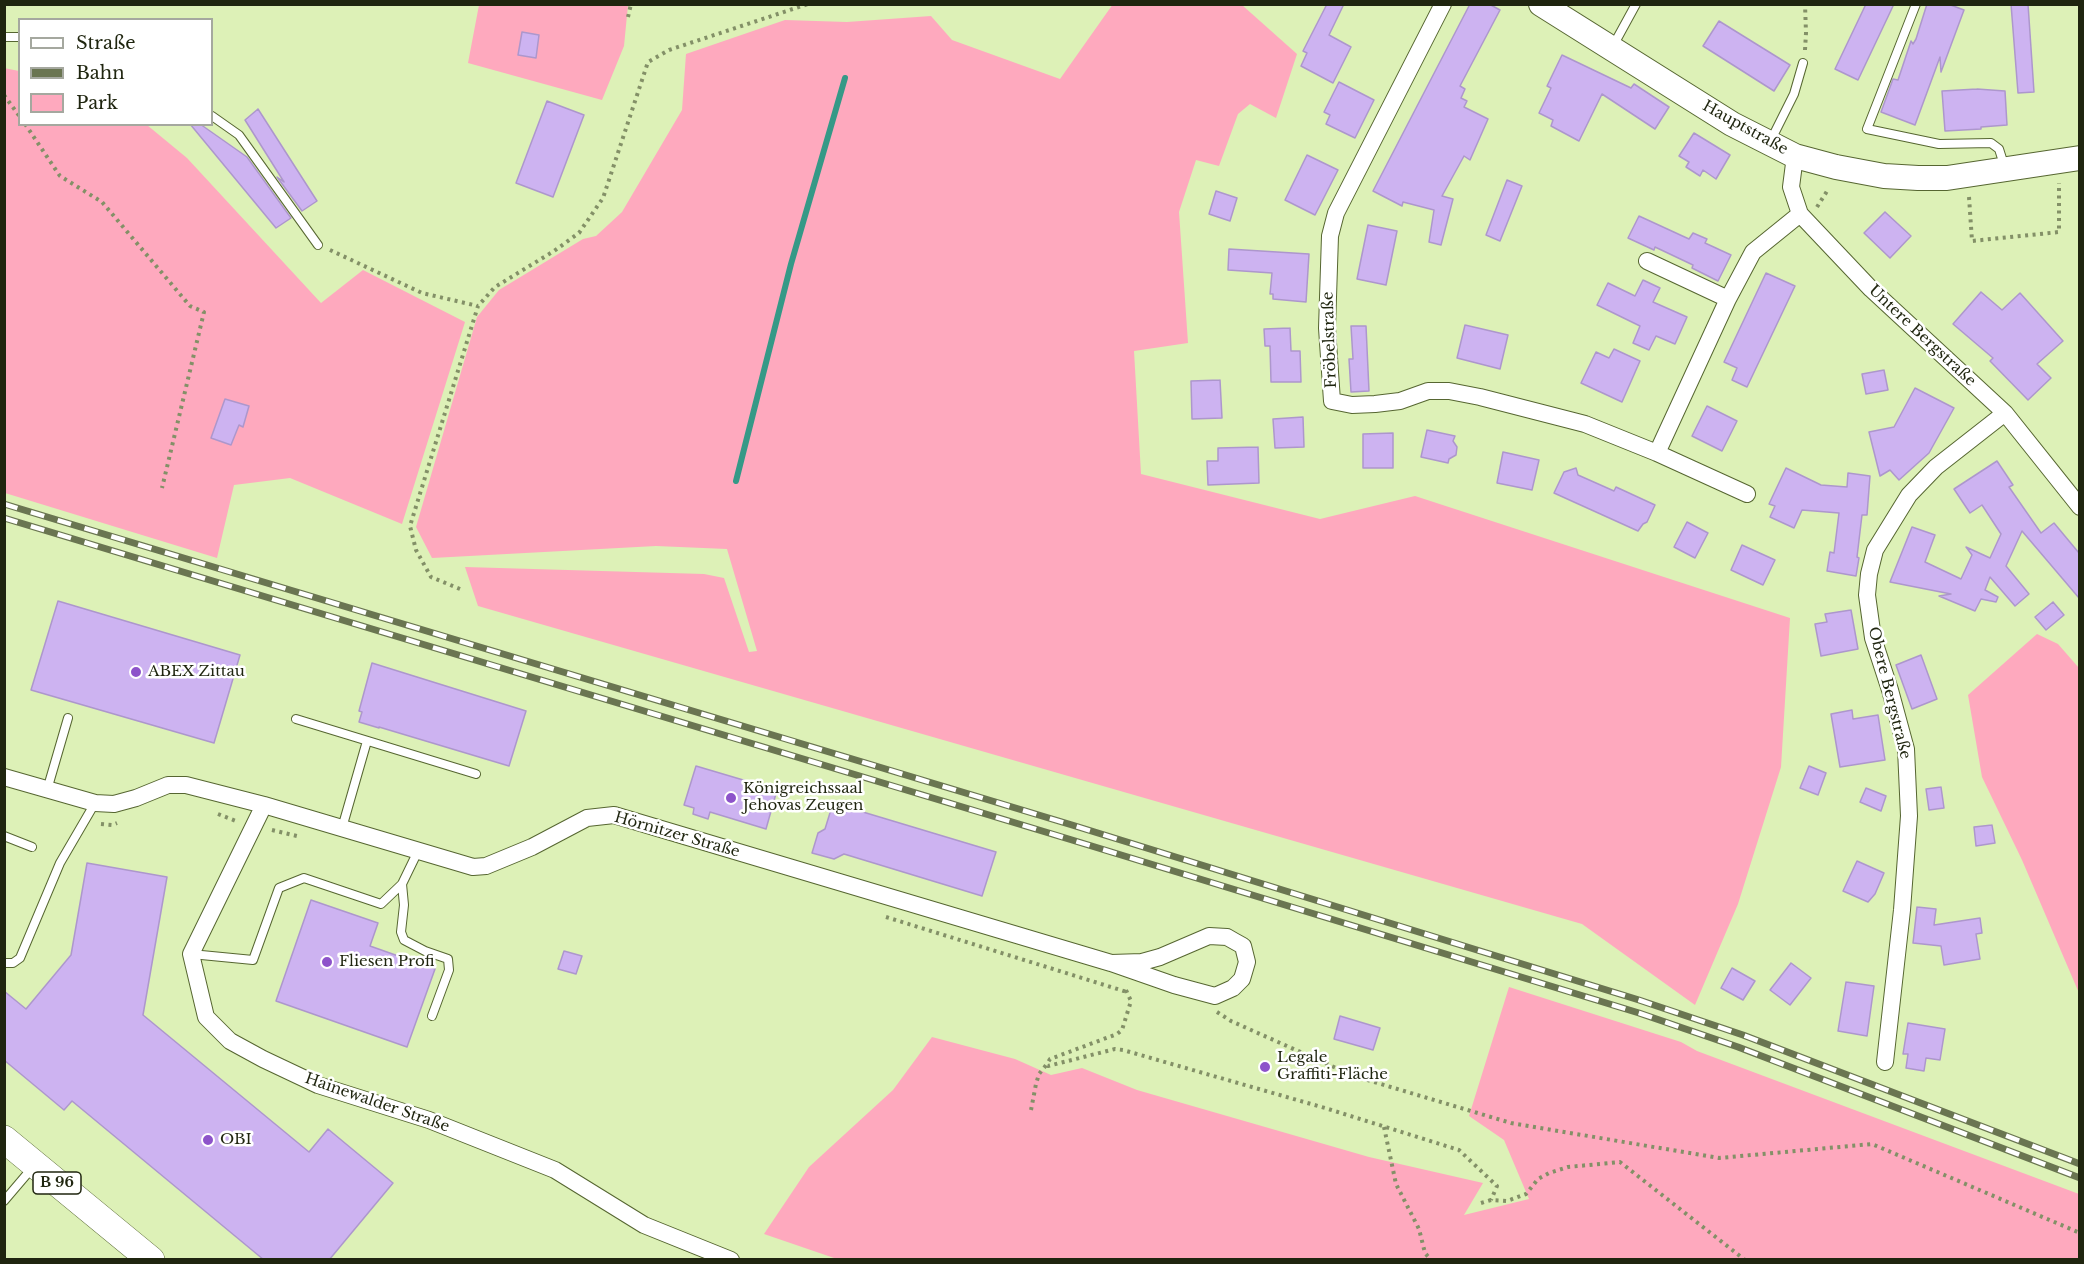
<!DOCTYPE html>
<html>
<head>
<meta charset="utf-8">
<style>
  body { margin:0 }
  #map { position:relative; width:2084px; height:1264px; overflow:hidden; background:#ddf1b7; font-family:"Libre Baskerville",serif }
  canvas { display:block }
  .frame { position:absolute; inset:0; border:6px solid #1f250f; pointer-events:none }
  .legend { position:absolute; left:18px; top:18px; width:195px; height:108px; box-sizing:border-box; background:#fff; border:2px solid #a5a89f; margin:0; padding:8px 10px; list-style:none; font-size:18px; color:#1f250f }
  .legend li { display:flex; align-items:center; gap:12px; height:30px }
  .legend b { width:30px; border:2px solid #a5a89f }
</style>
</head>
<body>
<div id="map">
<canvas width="2084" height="1264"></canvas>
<div class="frame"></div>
<ul class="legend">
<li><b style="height:8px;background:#fff"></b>Straße</li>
<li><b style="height:8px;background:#6a7551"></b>Bahn</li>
<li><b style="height:16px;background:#fea9be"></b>Park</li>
</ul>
</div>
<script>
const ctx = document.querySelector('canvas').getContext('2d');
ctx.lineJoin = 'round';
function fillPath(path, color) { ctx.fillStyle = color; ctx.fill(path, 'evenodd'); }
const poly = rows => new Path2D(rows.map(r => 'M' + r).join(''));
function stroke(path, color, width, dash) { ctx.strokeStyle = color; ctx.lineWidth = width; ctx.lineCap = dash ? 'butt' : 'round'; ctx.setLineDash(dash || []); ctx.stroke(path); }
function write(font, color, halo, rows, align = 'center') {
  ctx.font = font + ' "Libre Baskerville",serif'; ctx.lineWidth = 5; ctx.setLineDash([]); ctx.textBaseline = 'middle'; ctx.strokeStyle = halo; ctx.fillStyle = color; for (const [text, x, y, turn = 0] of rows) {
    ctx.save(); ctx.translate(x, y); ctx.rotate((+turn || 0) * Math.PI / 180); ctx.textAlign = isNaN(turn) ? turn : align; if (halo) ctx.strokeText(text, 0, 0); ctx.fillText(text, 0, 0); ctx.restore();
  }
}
fillPath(poly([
  [1113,4,1242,5,1297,54,1276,118,1250,104,1238,114,1219,166,1196,160,1179,212,1188,343,1134,351,1141,474,1320,519,1415,496,1790,618,1781,767,1738,904,1695,1005,1582,924,478,606,465,567,704,574,724,578,749,652,757,651,727,549,656,546,432,558,416,527,477,317,499,290,583,239,596,236,622,212,682,110,686,54,785,20,847,22,931,16,952,40,1060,79],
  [479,5,628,5,624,46,602,100,468,63],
  [4,68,19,71,20,124,147,125,187,158,321,303,363,270,465,322,402,524,290,478,234,485,217,558,5,493],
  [2037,634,2058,644,2079,668,2079,993,2022,860,1982,777,1968,695],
  [1509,987,1681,1042,1697,1051,2079,1194,2079,1259,837,1259,764,1234,809,1167,893,1090,932,1037,1015,1059,1051,1075,1082,1068,1137,1090,1369,1157,1483,1183,1464,1215,1529,1199,1504,1140,1469,1116]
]), '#fea9be');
stroke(poly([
  [736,481,791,264,845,78]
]), '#359987', 6);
const building = poly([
  [1327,4,1344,4,1329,35,1351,47,1333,83,1301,66,1307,53,1303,51,1327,4],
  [1470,4,1489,4,1500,10,1460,86,1465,89,1461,98,1467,101,1464,107,1488,119,1470,160,1464,156,1442,196,1453,199,1441,245,1429,242,1434,210,1403,202,1402,206,1373,191,1470,4],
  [1866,4,1894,4,1858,80,1835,69,1866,4],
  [1927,4,1948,4,1964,10,1941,72,1940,57,1915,125,1881,112,1893,79,1898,80,1911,41,1913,44,1916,39,1927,4],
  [2011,4,2028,4,2034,92,2018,93,2011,4],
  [1719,21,1790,65,1774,91,1703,46,1719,21],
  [522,32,539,35,536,58,518,55,522,32],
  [1562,55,1631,88,1634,84,1669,107,1655,129,1602,94,1579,141,1551,126,1553,120,1539,113,1551,88,1547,86,1562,55],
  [1339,82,1374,100,1355,138,1326,124,1330,115,1324,112,1339,82],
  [1977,89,2005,91,2007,125,1981,127,1981,129,1945,131,1942,91,1977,89],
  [547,101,584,115,553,197,516,183,547,101],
  [258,109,317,201,302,211,277,177,284,182,245,120,258,109],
  [190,124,200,124,247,157,291,218,276,228,190,124],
  [1694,133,1730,155,1716,179,1703,170,1700,176,1686,167,1689,162,1679,156,1694,133],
  [1307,155,1338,170,1315,215,1285,200,1307,155],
  [1507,180,1522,186,1500,241,1486,235,1507,180],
  [1216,191,1237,198,1230,221,1209,214,1216,191],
  [1885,212,1911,236,1890,258,1864,233,1885,212],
  [1639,216,1689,239,1693,233,1707,239,1705,243,1731,255,1718,281,1692,268,1693,265,1655,247,1654,250,1628,238,1639,216],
  [1368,225,1397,231,1386,285,1357,279,1368,225],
  [1229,249,1309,254,1306,302,1273,299,1273,294,1270,294,1272,273,1228,270,1229,249],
  [1766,273,1795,286,1747,387,1732,380,1737,368,1724,362,1766,273],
  [1643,280,1660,288,1653,302,1687,317,1675,344,1656,336,1649,350,1633,343,1640,326,1597,305,1608,283,1635,296,1643,280],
  [1981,292,2002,310,2020,293,2063,341,2037,364,2051,378,2028,400,1990,361,1993,358,1953,324,1981,292],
  [1465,325,1508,335,1500,369,1457,358,1465,325],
  [1351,326,1366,326,1369,391,1351,392,1349,359,1353,359,1351,326],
  [1290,328,1291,351,1300,351,1301,382,1271,382,1270,346,1265,346,1264,329,1290,328],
  [1614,349,1640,361,1622,402,1581,383,1596,352,1609,358,1614,349],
  [1884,370,1888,390,1866,394,1862,374,1884,370],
  [1220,380,1222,418,1192,419,1191,381,1220,380],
  [1915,388,1954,408,1929,453,1899,480,1890,470,1880,476,1869,432,1894,427,1915,388],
  [225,399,249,406,243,427,239,425,231,445,211,438,225,399],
  [1707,406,1737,421,1722,451,1692,436,1707,406],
  [1303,417,1304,447,1275,448,1273,419,1303,417],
  [1427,430,1455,436,1453,441,1457,447,1456,455,1449,459,1448,463,1421,457,1427,430],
  [1393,433,1393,468,1363,468,1363,434,1393,433],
  [1258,447,1259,483,1208,485,1207,461,1218,461,1218,448,1258,447],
  [1503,452,1539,460,1532,490,1497,483,1503,452],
  [1997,461,2013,485,2009,487,2041,533,2054,523,2079,553,2079,598,2022,531,2006,566,2029,594,2015,606,1990,577,1985,590,1998,597,1996,602,1981,599,1975,611,1939,596,1951,594,1890,582,1912,527,1935,535,1925,562,1961,579,1972,555,1966,547,1990,558,2001,534,1982,505,1970,513,1954,489,1997,461],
  [1576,468,1578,475,1614,491,1616,487,1655,505,1647,522,1643,524,1638,531,1554,493,1564,472,1576,468],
  [1786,468,1821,485,1847,487,1848,473,1870,476,1867,515,1862,515,1857,557,1859,558,1856,576,1827,571,1830,552,1834,553,1839,513,1802,510,1794,528,1770,517,1775,506,1769,504,1786,468],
  [1687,522,1708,533,1695,558,1674,547,1687,522],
  [1742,545,1775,560,1763,585,1731,570,1742,545],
  [58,601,240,655,214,743,31,690,58,601],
  [2053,602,2064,615,2046,630,2035,617,2053,602],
  [1851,610,1858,649,1821,656,1815,624,1827,622,1825,614,1851,610],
  [1921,655,1937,699,1912,709,1896,665,1921,655],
  [372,663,526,711,509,766,379,727,379,728,359,722,362,712,359,711,372,663],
  [1852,710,1853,719,1878,715,1885,760,1840,767,1831,714,1852,710],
  [696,766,777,790,766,829,710,812,708,819,693,814,694,808,684,805,696,766],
  [1809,766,1826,773,1818,795,1800,788,1809,766],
  [1941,787,1944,808,1929,810,1926,789,1941,787],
  [1866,788,1886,796,1881,811,1860,802,1866,788],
  [833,803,996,852,982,896,844,854,834,859,812,853,818,833,825,829,833,803],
  [1992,825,1995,843,1976,846,1974,827,1992,825],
  [1857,861,1884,873,1875,894,1868,902,1843,891,1857,861],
  [87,863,167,877,143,1015,309,1152,328,1129,393,1183,329,1260,264,1260,72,1101,64,1110,4,1060,4,991,26,1009,71,955,87,863],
  [311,900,378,923,370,946,435,969,407,1047,276,1001,311,900],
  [1917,907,1936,909,1934,925,1980,918,1982,933,1976,934,1980,959,1944,965,1941,946,1913,943,1917,907],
  [564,951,582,956,576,974,558,969,564,951],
  [1791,963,1811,978,1790,1005,1770,990,1791,963],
  [1732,968,1755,981,1743,1000,1721,988,1732,968],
  [1846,982,1874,986,1867,1036,1838,1031,1846,982],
  [1340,1016,1380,1028,1373,1050,1334,1039,1340,1016],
  [1908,1023,1945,1029,1940,1060,1926,1058,1924,1071,1906,1068,1908,1054,1903,1054,1908,1023]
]);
fillPath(building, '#cdb3f1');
stroke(building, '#ad97cc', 1.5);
const lane = poly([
  [1916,4,1867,129,1939,144,1991,143,1999,149,2005,168],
  [4,37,20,37],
  [1613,46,1636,4],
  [212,116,239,135,318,245],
  [1771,140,1794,94,1803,63],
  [296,719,476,774],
  [47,790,68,718],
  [342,828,367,741],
  [4,836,32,847],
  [402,884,404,905,401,932,404,940,425,951,448,959,449,970,432,1016],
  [191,954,253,960,279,888,304,878,381,904,402,884,418,851],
  [4,963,13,963,20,958,60,863,95,803],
  [4,1201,33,1167]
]);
const street = poly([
  [1443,4,1336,213,1330,236,1327,328,1332,401,1352,405,1375,404,1400,401,1428,391,1449,391,1480,397,1585,424,1657,453,1747,494],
  [1795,156,1791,187,1800,214,1871,289,2005,413,2080,507],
  [1647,261,1728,299],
  [1657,453,1728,299,1753,252,1800,214],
  [4,777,95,803,114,804,136,798,168,785,186,785,264,805,473,867,486,866,532,847,587,818,614,815,1111,963,1174,985,1215,996,1233,988,1242,979,1247,962,1243,946,1234,941,1227,937,1209,936,1160,957,1142,962,1111,963],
  [264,805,191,954,206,1017,230,1041,263,1059,318,1085,429,1120,555,1170,644,1225,731,1260],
  [1885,1062,1902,910,1909,816,1906,749,1890,690,1873,638,1867,595,1869,574,1875,550,1909,495,1936,467,2005,413]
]);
const secondary = poly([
  [1541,4,1732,124,1795,156,1836,167,1884,176,1918,178,1947,178,2080,158]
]);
const primary = poly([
  [4,1139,151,1260]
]);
stroke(lane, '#566631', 10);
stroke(street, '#566631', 18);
stroke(secondary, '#566631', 26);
stroke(primary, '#566631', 28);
stroke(poly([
  [628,17,631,4],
  [1805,50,1806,33,1805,4],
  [4,95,20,117],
  [25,124,60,176,102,202,190,306,204,312,162,488],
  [1969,197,1972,241,2059,232,2059,183],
  [1817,207,1829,188],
  [330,250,422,293,478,306],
  [460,589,431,577,416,550,410,526,478,306,495,287,554,251,579,233,603,198,648,62,669,50,808,4],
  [218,814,236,821],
  [101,824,112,825,117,823],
  [272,830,297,836],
  [886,917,1127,992],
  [1126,990,1131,1001,1122,1030,1117,1034,1050,1059,1047,1064,1048,1066,1115,1049,1123,1050,1325,1108,1459,1150,1497,1186,1491,1200],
  [1217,1012,1231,1021,1354,1076,1511,1123,1719,1158,1872,1144,2080,1233],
  [1031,1110,1036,1084,1039,1074,1047,1064],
  [1384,1127,1396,1184,1419,1229,1425,1253,1431,1260],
  [1481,1203,1491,1200,1507,1201,1526,1194,1538,1179,1549,1173,1568,1167,1620,1162,1745,1260]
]), '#839067', 4, [3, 4.5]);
stroke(lane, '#fff', 8);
stroke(street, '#fff', 16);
stroke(secondary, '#fff', 24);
stroke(primary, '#fff', 27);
const rail = poly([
  [4,504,1072,825,1639,1000,1743,1035,2080,1164],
  [4,518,1072,840,1639,1013,1738,1047,2080,1178]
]);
stroke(rail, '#6a7551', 7);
stroke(rail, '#fff', 4.5, [14]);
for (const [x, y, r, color] of [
  [136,672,6,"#8d53ca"],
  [731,798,6,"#8d53ca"],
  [327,962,6,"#8d53ca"],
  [1265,1067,6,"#8d53ca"],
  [208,1140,6,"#8d53ca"]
]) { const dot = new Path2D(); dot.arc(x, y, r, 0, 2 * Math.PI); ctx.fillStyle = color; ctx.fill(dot); stroke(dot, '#fff', 2); }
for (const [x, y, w] of [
  [57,1183,48]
]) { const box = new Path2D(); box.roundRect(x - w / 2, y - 11, w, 22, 4.5); ctx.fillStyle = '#fff'; ctx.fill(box); stroke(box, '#1f250f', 1.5); }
write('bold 14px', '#1f250f', null, [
  ["B 96",57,1183]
]);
write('15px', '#1f250f', '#fff', [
  ["Hauptstraße",1745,128,29],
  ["Untere Bergstraße",1922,336,43],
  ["Fröbelstraße",1330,340,-92],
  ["Obere Bergstraße",1889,693,76],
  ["Hörnitzer Straße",677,835,16],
  ["Hainewalder Straße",377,1103,19]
]);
write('15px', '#1f250f', '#fff', [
  ["ABEX Zittau",148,672],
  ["Königreichssaal",743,789],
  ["Jehovas Zeugen",743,806],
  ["Fliesen Profi",339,962],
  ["Legale",1277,1058],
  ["Graffiti-Fläche",1277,1075],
  ["OBI",220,1140]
], 'left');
</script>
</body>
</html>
